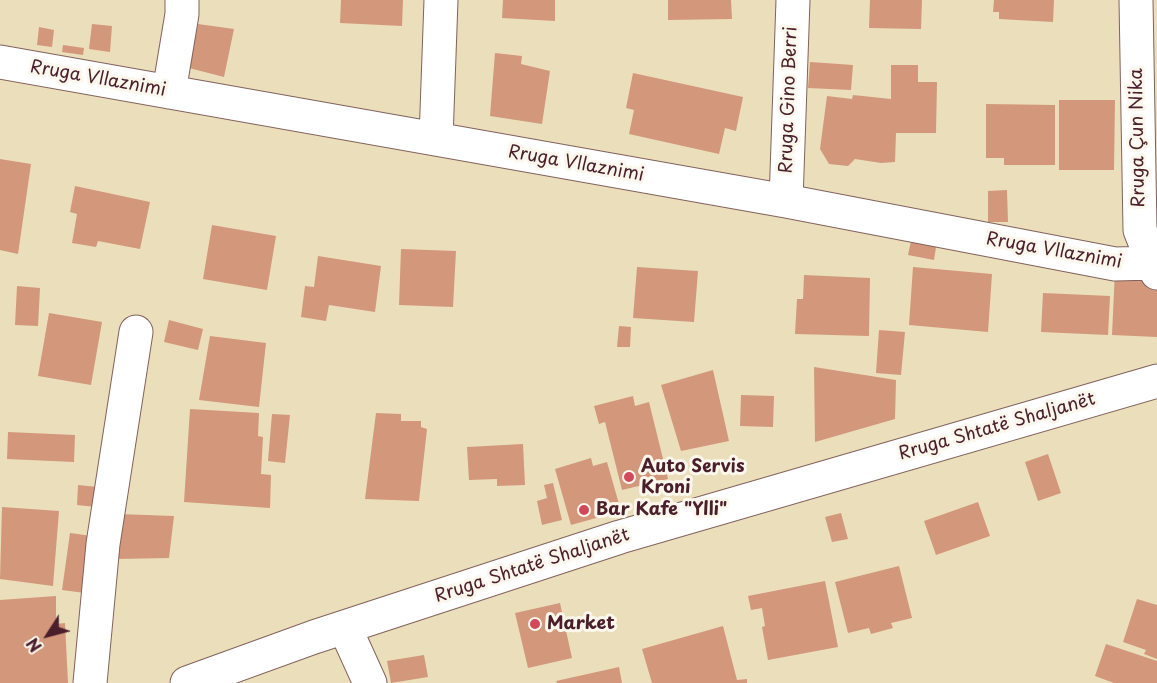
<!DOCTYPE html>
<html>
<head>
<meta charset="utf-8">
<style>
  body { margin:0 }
  #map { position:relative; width:1157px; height:683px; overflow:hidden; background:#eadfba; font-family:"Playpen Sans",sans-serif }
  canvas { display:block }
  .north { position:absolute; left:18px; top:605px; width:60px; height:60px; -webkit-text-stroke:4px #fbf7ec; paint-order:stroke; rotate:234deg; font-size:16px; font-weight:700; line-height:24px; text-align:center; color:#4a1f2b }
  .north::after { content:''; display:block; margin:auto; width:21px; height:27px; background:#4a1f2b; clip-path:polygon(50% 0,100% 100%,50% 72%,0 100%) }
</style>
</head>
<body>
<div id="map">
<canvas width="1157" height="683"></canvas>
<div class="north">N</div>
</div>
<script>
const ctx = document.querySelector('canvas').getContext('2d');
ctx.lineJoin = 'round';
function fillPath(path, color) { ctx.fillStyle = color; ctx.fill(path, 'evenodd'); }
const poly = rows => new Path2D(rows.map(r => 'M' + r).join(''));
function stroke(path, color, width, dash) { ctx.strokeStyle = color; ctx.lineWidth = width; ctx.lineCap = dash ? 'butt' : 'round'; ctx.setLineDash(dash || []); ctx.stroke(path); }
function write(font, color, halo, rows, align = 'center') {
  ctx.font = font + ' "Playpen Sans",sans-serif'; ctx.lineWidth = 6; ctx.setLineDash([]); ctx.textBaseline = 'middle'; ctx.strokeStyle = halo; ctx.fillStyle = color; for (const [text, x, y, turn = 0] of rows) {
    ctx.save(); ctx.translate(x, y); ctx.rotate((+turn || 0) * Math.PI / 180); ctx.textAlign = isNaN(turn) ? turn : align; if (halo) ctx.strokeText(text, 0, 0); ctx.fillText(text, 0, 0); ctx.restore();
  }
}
fillPath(poly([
  [341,0,403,0,402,26,340,23],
  [503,0,555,0,555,21,502,18],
  [668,0,731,0,732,19,668,20],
  [870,0,922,0,921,29,869,28],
  [994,0,1054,0,1053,22,999,19,999,12,993,12],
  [92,24,112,26,110,52,89,49],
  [198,24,234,29,224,77,189,68],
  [39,27,54,30,52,47,37,45],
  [63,45,84,48,83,55,62,52],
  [495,53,522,56,521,64,550,71,542,124,490,116],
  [810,62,853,65,851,90,808,88],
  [891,65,918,65,918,82,937,82,936,133,896,133,895,162,881,163,855,159,848,166,829,164,820,149,827,96,852,99,853,95,891,99],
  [633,73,743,97,736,131,725,128,719,154,629,134,634,110,626,108],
  [1059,100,1115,100,1114,170,1059,170],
  [986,104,1055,105,1055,165,1004,165,1004,158,986,158],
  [0,159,31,164,18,254,0,250],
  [75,186,150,202,140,249,98,241,96,247,72,243,77,214,70,212],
  [1007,190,1008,222,988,222,988,191],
  [212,225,276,236,267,290,203,279],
  [912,236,937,241,934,260,908,255],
  [401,249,456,251,453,307,399,305],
  [318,256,381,266,375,312,329,305,326,321,301,317,305,286,314,287],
  [637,267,698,271,694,322,633,318],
  [913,267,992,274,988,332,909,325],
  [1115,270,1150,280,1157,291,1157,337,1112,335],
  [804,275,870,278,869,336,795,334,797,299,803,299],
  [17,286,40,288,38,326,15,325],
  [1043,293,1110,296,1108,335,1041,332],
  [49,313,102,322,91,385,38,376],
  [169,320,203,329,198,350,164,342],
  [619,326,631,327,630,347,617,347],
  [879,330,905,332,901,375,876,373],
  [210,336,266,343,259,407,199,400],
  [814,367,896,380,895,419,815,442],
  [713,370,729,441,681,451,661,385],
  [741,395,774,396,773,427,740,426],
  [633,396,635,406,649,402,668,479,622,490,605,422,599,424,594,406],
  [190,409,259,413,258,436,263,437,261,474,271,475,270,508,184,502],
  [376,413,401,414,401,421,421,421,421,427,427,429,419,501,365,499],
  [272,414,290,415,285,463,268,461],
  [8,432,75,435,74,462,7,459],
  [523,444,525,485,497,486,497,479,469,480,467,447],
  [1048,454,1061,493,1038,501,1025,462],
  [591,458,593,466,607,462,621,511,571,525,555,469],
  [553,483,562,520,542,525,537,501,547,498,544,485],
  [78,485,98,487,96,507,77,505],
  [978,502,990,536,936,555,924,521],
  [2,507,59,511,53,586,0,579],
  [841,513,848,539,832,542,825,517],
  [118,514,174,516,169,558,116,559],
  [70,533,92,536,85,593,62,590],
  [899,566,912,618,891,623,893,628,871,634,869,628,848,633,835,582],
  [825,581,838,647,768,660,762,627,765,626,762,608,751,610,748,596],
  [56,596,56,624,65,623,68,683,0,683,0,600],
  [1137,599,1157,605,1157,659,1144,654,1146,650,1123,642],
  [560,603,572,658,528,668,515,613],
  [723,626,737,680,747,679,747,683,652,683,642,649],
  [1106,644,1157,661,1157,683,1114,683,1095,676],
  [424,655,428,677,391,683,387,661],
  [619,667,622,683,557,683,556,681]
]), '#d3977c');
const minor = poly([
  [1136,0,1140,230,1157,273],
  [0,62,786,201,1115,264,1152,263],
  [169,92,182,14,182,0],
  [436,139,441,0],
  [786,201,793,0],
  [345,628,370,683],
  [90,683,103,544,136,332]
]);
const major = poly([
  [187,683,314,637,620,537,1157,381]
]);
stroke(minor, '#82625d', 35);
stroke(major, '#82625d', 35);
stroke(minor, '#fff', 33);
stroke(major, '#fff', 33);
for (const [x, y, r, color] of [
  [629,477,6,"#d1495b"],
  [584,510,6,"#d1495b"],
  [535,624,6,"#d1495b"]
]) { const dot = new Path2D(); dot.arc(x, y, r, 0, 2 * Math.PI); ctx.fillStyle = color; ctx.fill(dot); stroke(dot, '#fbf7ec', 2); }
write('18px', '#4a1f2b', '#fbf7ec', [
  ["Rruga Vllaznimi",98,79,10],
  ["Rruga Gino Berri",789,100,-88],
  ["Rruga Çun Nika",1138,138,-91],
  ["Rruga Vllaznimi",576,164,10],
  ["Rruga Vllaznimi",1054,251,10],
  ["Rruga Shtatë Shaljanët",997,427,-16],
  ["Rruga Shtatë Shaljanët",532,566,-18]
]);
write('bold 18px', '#4a1f2b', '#fbf7ec', [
  ["Auto Servis",641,467],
  ["Kroni",641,488],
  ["Bar Kafe \"Ylli\"",596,510],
  ["Market",547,624]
], 'left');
</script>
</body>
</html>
